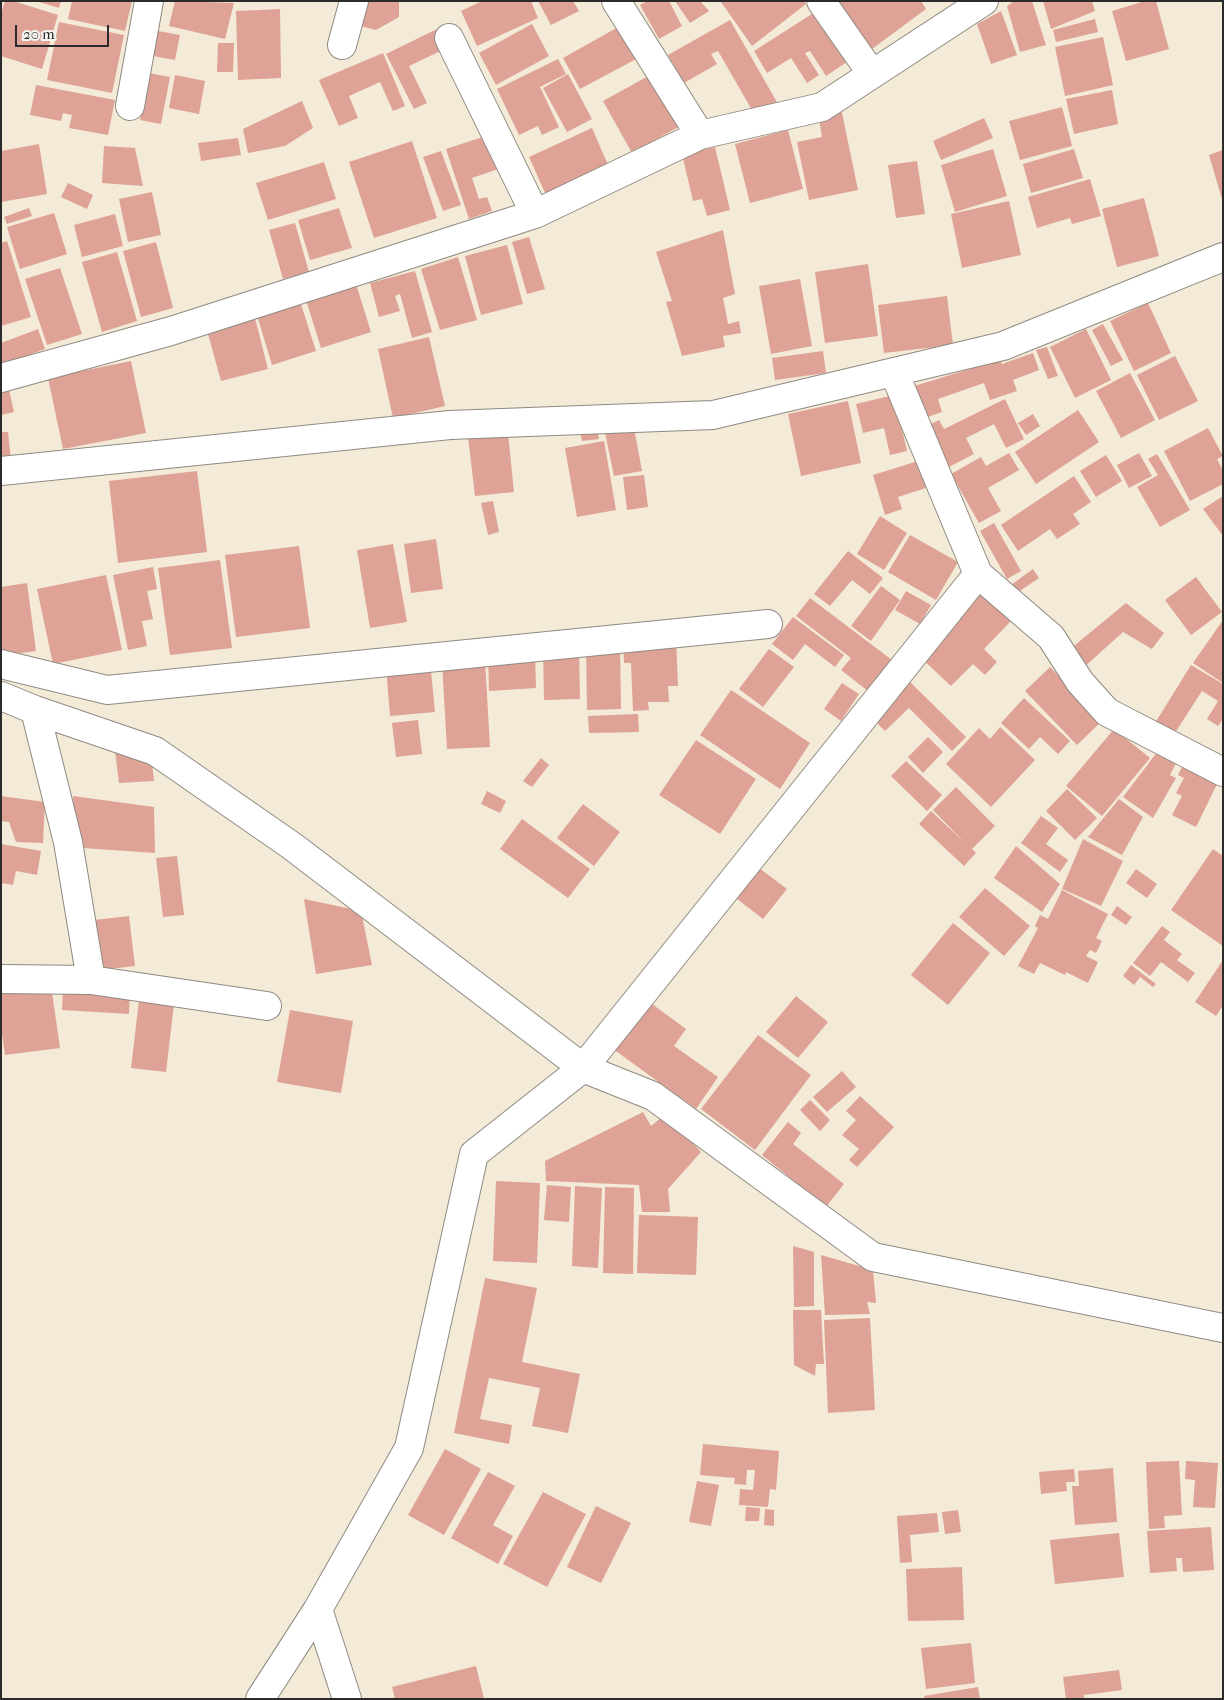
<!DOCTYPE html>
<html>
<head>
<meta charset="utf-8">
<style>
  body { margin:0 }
  #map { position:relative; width:1224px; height:1700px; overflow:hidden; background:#f3ead8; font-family:"IM FELL French Canon",serif }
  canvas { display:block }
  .frame { position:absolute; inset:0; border:2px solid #2b2b2b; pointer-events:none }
  .scale { position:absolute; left:15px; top:25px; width:94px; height:22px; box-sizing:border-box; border:2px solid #2b2b2b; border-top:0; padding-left:6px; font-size:15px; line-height:18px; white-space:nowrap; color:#2b2b2b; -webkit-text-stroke:4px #f6f6f2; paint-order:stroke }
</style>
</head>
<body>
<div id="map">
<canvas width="1224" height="1700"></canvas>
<div class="frame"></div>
<div class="scale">20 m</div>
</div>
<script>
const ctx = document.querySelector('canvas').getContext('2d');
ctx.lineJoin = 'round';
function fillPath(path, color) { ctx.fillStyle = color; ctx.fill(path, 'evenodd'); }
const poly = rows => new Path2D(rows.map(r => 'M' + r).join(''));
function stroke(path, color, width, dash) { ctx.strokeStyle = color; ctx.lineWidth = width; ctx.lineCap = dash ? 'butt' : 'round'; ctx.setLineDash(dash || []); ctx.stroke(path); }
fillPath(poly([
  [5,1,13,1,58,15,42,69,1,56,1,14],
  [36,1,61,1,59,8],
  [72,1,132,1,125,31,68,19],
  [175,1,234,3,225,39,169,26],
  [366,1,399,1,399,17,376,30,360,26],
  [482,1,531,1,538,18,477,46,461,11],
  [538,1,573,1,579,11,551,25],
  [647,1,669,1,682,26,659,39,640,5],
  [675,1,700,1,709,11,690,23],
  [804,1,806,4,752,46,721,2],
  [835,1,921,1,926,9,872,49],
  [1014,1,1032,1,1046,45,1020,52,1007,6],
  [1043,1,1092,1,1095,11,1051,29],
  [1145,1,1156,1,1169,49,1126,61,1112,11],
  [280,9,281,78,238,80,236,11],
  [1001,11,1017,55,991,64,977,24],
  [815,12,847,62,826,76,810,51,805,53,819,75,807,83,791,58,767,73,754,51],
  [1095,19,1098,32,1056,42,1053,30],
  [730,20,778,104,756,117,718,51,711,54,717,64,684,83,668,55],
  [59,22,124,35,112,93,47,80],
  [532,24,549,56,496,85,479,53],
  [620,26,638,58,580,89,563,58],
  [439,28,449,47,409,66,427,103,414,109,386,54],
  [158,31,180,35,175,60,153,56],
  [1103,37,1113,85,1065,96,1055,47],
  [218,43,234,43,233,72,217,72],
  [383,53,405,106,393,111,380,82,349,96,358,118,339,126,319,80],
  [558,59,566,74,540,87,559,127,542,135,538,126,519,135,497,89],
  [149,73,170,77,161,124,140,120],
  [568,74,592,119,567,132,543,88],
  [652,74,680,126,632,153,603,101],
  [175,75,205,81,199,114,169,108],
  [36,85,115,100,108,135,69,128,72,115,63,113,61,121,30,115],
  [1112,90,1118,124,1074,134,1066,99],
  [302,101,313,128,285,146,248,153,243,129],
  [1062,107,1072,146,1020,160,1009,121],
  [841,108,858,190,809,200,797,142,822,137,818,112],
  [984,118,993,138,941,160,933,141],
  [592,128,609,167,546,195,529,157],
  [788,130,803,189,750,203,735,144],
  [492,134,504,167,472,178,479,199,487,197,492,211,469,219,446,149],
  [238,138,241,155,201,161,198,143],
  [412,141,437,218,374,238,349,162],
  [39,144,47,194,1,202,1,151],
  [104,146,135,148,143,186,102,183],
  [715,147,730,210,707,216,702,199,693,201,682,154],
  [993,149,1007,196,955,212,941,165],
  [1074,149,1083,178,1031,193,1023,164],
  [1223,150,1223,199,1222,199,1209,155],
  [441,151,461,205,443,211,423,157],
  [917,161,925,214,896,218,888,165],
  [324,162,336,199,268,220,256,183],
  [1090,179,1101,216,1072,224,1070,218,1037,228,1028,197],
  [68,183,93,195,87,209,61,197],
  [152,192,161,235,128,242,119,199],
  [1144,198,1159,256,1117,267,1102,209],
  [1009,201,1021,255,962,268,951,214],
  [29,208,32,216,7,224,4,217],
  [339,208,352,248,310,260,298,220],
  [54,213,67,254,20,269,7,227],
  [115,214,123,246,82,257,74,225],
  [295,223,309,272,283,279,269,230],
  [723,230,735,294,723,298,728,324,739,321,741,333,723,336,725,347,682,356,666,302,672,301,656,252],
  [529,237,545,289,527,294,512,242],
  [7,241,31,317,1,326,1,243],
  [156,242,173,308,141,317,123,251],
  [507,245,523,304,481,315,465,256],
  [117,252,137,321,102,332,82,262],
  [458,257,477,320,440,330,421,269],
  [868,264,878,336,825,343,815,272],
  [60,268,82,334,47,345,25,279],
  [415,271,432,332,412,338,400,294,395,296,400,311,379,317,370,283],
  [800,279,812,346,771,354,759,286],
  [356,284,371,332,321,348,306,300],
  [947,296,953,345,884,353,878,305],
  [299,298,316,351,272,365,256,312],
  [1148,303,1171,353,1134,371,1110,321],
  [254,314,268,369,221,381,206,327],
  [1103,324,1123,360,1111,366,1092,330],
  [38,329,45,349,2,365,1,343],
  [1086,329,1111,380,1075,398,1050,347],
  [429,337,445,406,393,418,378,349],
  [1047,347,1058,376,1048,379,1036,350],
  [823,351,826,373,775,380,772,358],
  [1033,353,1039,370,1013,380,1017,391,990,400,984,383,938,399,942,412,922,419,911,387,983,365,982,363,999,357,1002,364],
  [1175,356,1198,401,1159,420,1137,375],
  [131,361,146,433,63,449,48,378],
  [1130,373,1155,420,1121,438,1096,391],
  [8,385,14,412,1,415,1,387],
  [894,395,907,451,890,455,884,428,863,433,856,404],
  [1005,399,1024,439,1006,448,994,424,966,438,974,454,947,468,927,426,939,420,944,429],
  [848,401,861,463,801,476,788,414],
  [1078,410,1099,442,1036,484,1015,452],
  [1033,414,1040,426,1026,435,1018,423],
  [633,423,642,471,614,476,604,428],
  [596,424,599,439,582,441,579,427],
  [1208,428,1223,456,1217,459,1223,471,1223,484,1190,501,1164,451],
  [1,432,8,432,11,461,1,462],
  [508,433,514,492,475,496,468,437],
  [604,441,616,510,577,517,565,448],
  [1009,453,1019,470,988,488,1001,511,979,523,951,474,981,457,986,466],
  [1139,453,1152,476,1129,488,1117,465],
  [1157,454,1190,510,1160,527,1137,487,1158,475,1148,459],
  [1106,455,1122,481,1096,497,1080,471],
  [918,461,926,488,898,497,902,509,885,515,873,475],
  [197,471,207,552,118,563,109,481],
  [644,475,648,507,627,510,623,477],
  [1074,476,1091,502,1073,514,1080,524,1057,539,1050,529,1018,551,1001,525],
  [1223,496,1223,536,1203,509],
  [493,501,499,532,488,535,481,503],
  [880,516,907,533,884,570,857,554],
  [994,523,1021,571,1007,579,980,531],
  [910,535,958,562,936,600,888,572],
  [436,539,443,589,411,593,404,544],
  [393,544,407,622,370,628,357,550],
  [299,546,310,628,236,637,225,555],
  [848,551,883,578,870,594,852,580,830,606,814,594],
  [220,560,232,648,170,655,158,568],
  [153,567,157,589,147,591,153,619,142,621,147,646,128,650,113,575],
  [1033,569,1039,578,1017,593,1011,585],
  [106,575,122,650,53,664,37,589],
  [1196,577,1222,612,1191,635,1165,600],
  [27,583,36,651,2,656,1,587],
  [881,586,900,600,871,641,851,626],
  [975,589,1011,621,984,649,997,662,985,675,973,664,951,686,919,656],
  [906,591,931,605,920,624,895,610],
  [810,598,892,660,868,691,841,670,851,658,796,616],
  [1126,603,1164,633,1152,649,1123,632,1083,668,1069,650],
  [793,617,844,655,835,667,805,644,793,660,772,644],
  [1223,620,1223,683,1193,663],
  [676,638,678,686,668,686,669,702,648,702,649,710,633,711,631,663,624,663,623,640],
  [620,642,621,709,587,710,586,643],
  [579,649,580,699,544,700,543,650],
  [769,649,794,667,763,707,739,689],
  [535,652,536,688,489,691,488,655],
  [485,660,490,747,447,749,442,662],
  [430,661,435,712,390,716,386,666],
  [1191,665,1223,684,1223,719,1218,726,1207,719,1218,701,1202,691,1171,739,1152,728],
  [1050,667,1102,721,1077,745,1025,691],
  [907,679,966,737,952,751,909,708,885,731,870,716],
  [842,683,859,694,841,721,824,709],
  [731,690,810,743,780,789,700,735],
  [1024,698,1070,741,1058,754,1040,737,1029,749,1001,723],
  [638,714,639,732,589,733,588,716],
  [418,720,422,754,396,757,392,723],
  [1000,727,1035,760,991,807,946,764,979,728,990,739],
  [1114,729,1150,758,1102,816,1066,786],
  [928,737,943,752,923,773,908,757],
  [696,740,756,779,720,834,659,795],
  [115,751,152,763,154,781,119,783],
  [1158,751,1177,761,1170,775,1176,778,1153,818,1123,797],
  [541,758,549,765,532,787,523,781],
  [906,761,942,795,927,811,891,776],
  [1185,761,1220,778,1196,827,1172,815,1182,796,1176,793,1184,778,1178,775],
  [956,787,995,826,972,849,976,853,964,866,919,824,931,811,965,843,933,810],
  [1067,789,1097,818,1075,840,1046,811],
  [487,791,506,801,500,813,481,804],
  [1,796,45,802,43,843,16,842,9,822,1,821],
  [73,796,154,807,155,853,83,848,81,837,75,835],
  [1119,799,1143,817,1122,855,1088,837],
  [583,804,620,832,594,866,557,838],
  [1041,816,1058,828,1046,844,1068,860,1060,872,1021,843],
  [522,819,590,869,568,898,500,849],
  [1083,839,1123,861,1101,906,1062,889],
  [1,844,41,851,37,875,16,871,13,885,1,883],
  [1016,846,1060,884,1042,912,994,878],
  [1213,849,1223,856,1223,946,1171,910],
  [177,856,184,915,163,917,156,858],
  [755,865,787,889,763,919,732,895],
  [1136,869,1157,884,1147,898,1126,883],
  [985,888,1030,926,1004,956,959,917],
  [1062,890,1108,914,1096,938,1102,941,1096,953,1090,950,1086,956,1098,962,1088,983,1066,972,1065,975,1040,963,1034,974,1018,966,1038,928,1035,926,1040,915,1048,919],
  [304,899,361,911,372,965,316,974],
  [1117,906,1132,917,1126,925,1111,915],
  [129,916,135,966,100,970,94,920],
  [953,923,990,953,948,1005,911,975],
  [1162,926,1170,932,1164,940,1182,954,1177,960,1195,973,1188,982,1161,962,1150,976,1133,963],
  [1223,960,1223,1005,1216,1016,1195,1002],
  [1131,965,1156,984,1153,987,1140,977,1134,985,1123,976],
  [51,985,60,1048,5,1055,1,1027,1,992],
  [63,988,130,992,129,1014,62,1010],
  [140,992,175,996,166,1072,131,1068],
  [796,996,828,1022,798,1058,766,1032],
  [648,1001,686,1029,674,1046,718,1077,696,1109,613,1049],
  [290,1010,353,1021,341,1093,277,1082],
  [758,1035,811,1075,755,1150,701,1109],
  [842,1071,856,1087,827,1112,813,1097],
  [860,1096,894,1127,857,1167,849,1160,859,1149,842,1135,856,1120,846,1111],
  [810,1100,830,1120,820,1131,800,1110],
  [643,1112,651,1126,666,1114,701,1152,668,1189,670,1212,642,1212,639,1185,546,1181,545,1161],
  [788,1122,801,1133,793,1144,844,1184,826,1207,762,1155],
  [496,1181,540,1183,537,1263,493,1261],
  [547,1185,571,1187,569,1222,544,1220],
  [575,1186,602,1188,598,1268,572,1266],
  [605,1187,634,1188,633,1274,603,1273],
  [639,1215,698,1217,696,1275,637,1273],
  [793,1246,814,1252,814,1306,794,1307],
  [821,1255,873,1270,876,1303,867,1302,870,1314,825,1315],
  [485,1278,537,1288,522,1362,580,1374,568,1433,532,1426,540,1388,489,1378,480,1419,512,1425,509,1444,454,1433],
  [793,1310,821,1310,824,1364,816,1364,815,1376,794,1365],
  [870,1318,875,1410,828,1413,824,1320],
  [703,1444,779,1451,776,1490,770,1489,768,1507,739,1505,740,1489,753,1490,755,1470,747,1470,746,1485,734,1484,735,1478,700,1475],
  [445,1449,481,1469,444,1535,408,1515],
  [1179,1461,1182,1515,1164,1516,1165,1528,1149,1529,1146,1462],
  [1186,1461,1218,1463,1215,1508,1193,1507,1195,1480,1185,1479],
  [1113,1468,1117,1522,1075,1525,1072,1486,1079,1486,1078,1471],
  [1074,1469,1075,1482,1066,1482,1067,1491,1041,1494,1039,1472],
  [488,1472,515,1486,493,1525,513,1536,498,1564,451,1538],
  [697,1481,719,1485,711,1526,689,1522],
  [543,1492,586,1514,547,1587,503,1564],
  [596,1506,631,1523,601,1583,567,1567],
  [746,1507,760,1508,759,1521,745,1521],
  [765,1509,774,1510,774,1526,764,1525],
  [958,1510,961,1532,945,1534,942,1512],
  [937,1513,939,1532,910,1535,912,1562,900,1563,897,1516],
  [1211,1527,1214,1570,1183,1572,1182,1558,1176,1558,1177,1571,1150,1573,1147,1531],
  [1119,1533,1124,1577,1055,1584,1050,1540],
  [962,1567,964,1620,908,1621,906,1569],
  [971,1643,975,1683,926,1689,921,1648],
  [476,1666,484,1699,395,1699,392,1687],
  [1119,1670,1122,1690,1084,1695,1084,1699,1066,1699,1063,1677],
  [978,1687,980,1699,925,1699,924,1696]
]), '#dfa296');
const minor = poly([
  [616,1,700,135],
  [821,1,872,74],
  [449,38,535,214],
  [342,45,354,1],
  [130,106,149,1],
  [894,372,978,574,1051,637,1080,682,1107,712,1223,772],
  [1,378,171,331,535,214,700,135,822,107,984,1],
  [1,471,450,425,713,415,1003,346,1223,257],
  [1,664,107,690,768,624],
  [1,696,35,710,155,751,292,846,583,1068,653,1096,873,1257,1223,1328],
  [35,710,68,842,91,980],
  [1,979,91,980,267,1006],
  [318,1609,347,1699],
  [260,1699,318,1609,409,1448,474,1154,583,1068,978,574]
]);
stroke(minor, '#8f8a82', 30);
stroke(minor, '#fff', 28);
</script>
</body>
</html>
